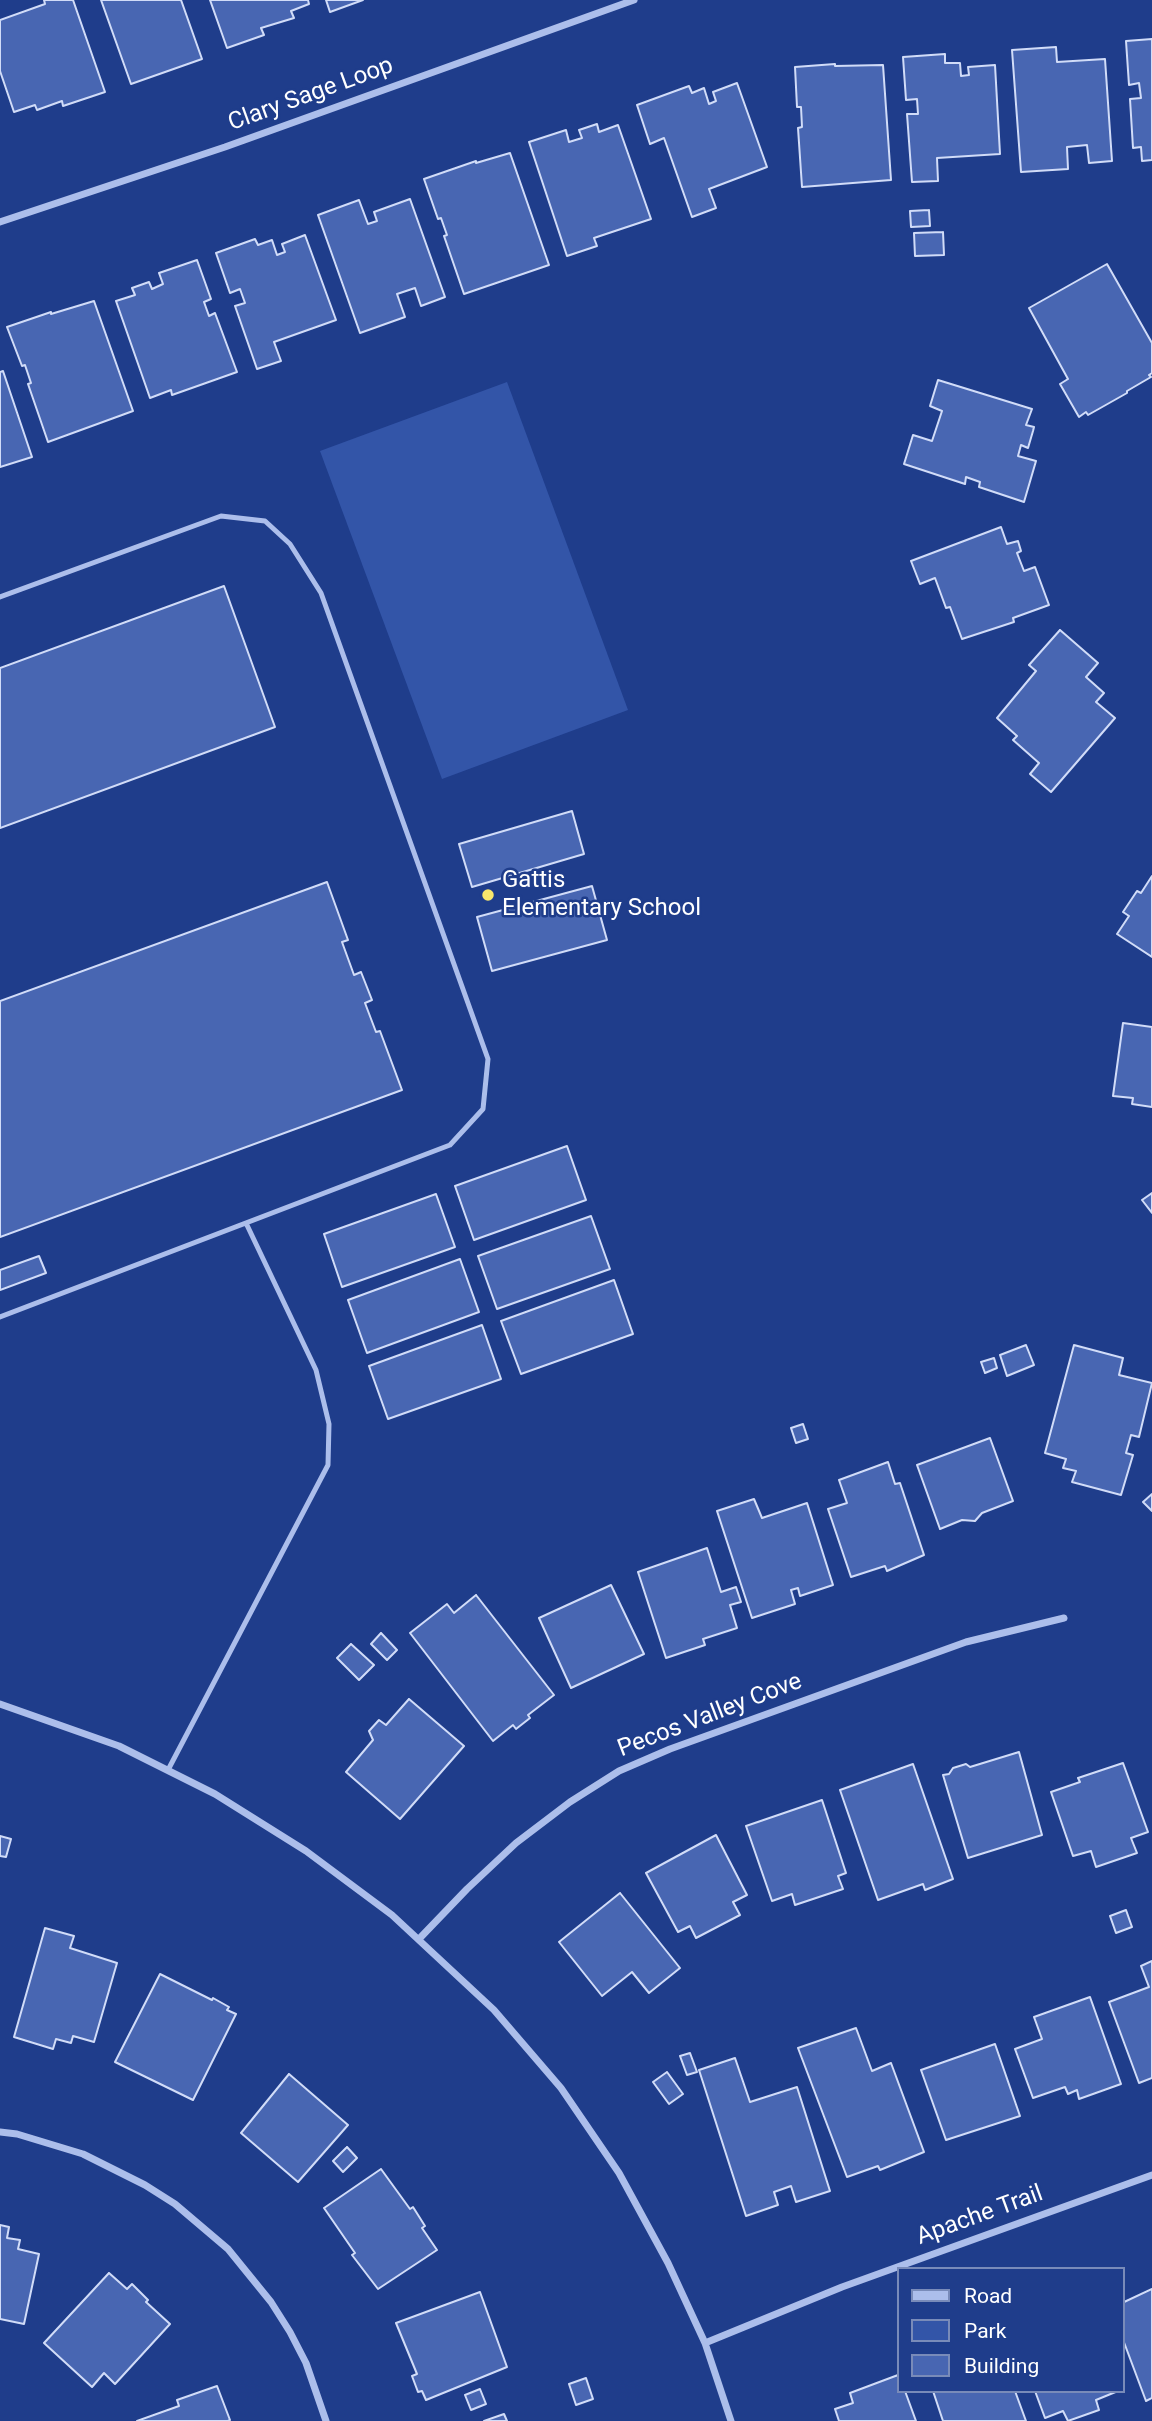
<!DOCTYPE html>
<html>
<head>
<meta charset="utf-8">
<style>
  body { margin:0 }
  #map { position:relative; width:1152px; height:2421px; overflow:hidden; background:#1f3d8b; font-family:Roboto,sans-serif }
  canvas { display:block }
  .legend { position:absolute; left:897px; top:2267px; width:228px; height:126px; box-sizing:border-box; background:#1f3d8b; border:2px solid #798bb9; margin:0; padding:9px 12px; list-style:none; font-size:21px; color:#fff }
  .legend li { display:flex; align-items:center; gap:14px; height:35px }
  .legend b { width:35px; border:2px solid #798bb9 }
</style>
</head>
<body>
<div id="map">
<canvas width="1152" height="2421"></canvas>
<ul class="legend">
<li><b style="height:9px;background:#acbeeb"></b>Road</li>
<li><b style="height:19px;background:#3355a8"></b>Park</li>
<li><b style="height:19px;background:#4866b2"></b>Building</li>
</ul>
</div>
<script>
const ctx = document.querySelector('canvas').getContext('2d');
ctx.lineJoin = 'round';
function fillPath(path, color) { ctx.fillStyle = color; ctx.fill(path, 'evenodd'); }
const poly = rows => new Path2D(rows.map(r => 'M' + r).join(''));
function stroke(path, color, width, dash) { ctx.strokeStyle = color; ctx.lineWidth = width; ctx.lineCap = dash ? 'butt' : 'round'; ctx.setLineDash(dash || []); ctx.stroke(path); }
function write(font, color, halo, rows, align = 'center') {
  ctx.font = font + ' Roboto,sans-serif'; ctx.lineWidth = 5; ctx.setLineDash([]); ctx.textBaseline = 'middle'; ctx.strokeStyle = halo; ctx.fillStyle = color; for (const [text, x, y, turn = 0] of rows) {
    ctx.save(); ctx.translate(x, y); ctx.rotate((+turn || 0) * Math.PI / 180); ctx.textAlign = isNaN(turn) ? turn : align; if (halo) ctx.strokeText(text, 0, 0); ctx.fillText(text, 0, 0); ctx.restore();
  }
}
fillPath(poly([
  [507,382,628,710,442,779,320,451]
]), '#3355a8');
const building = poly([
  [44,0,73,0,105,92,63,106,62,101,37,110,35,105,14,112,0,71,0,20,45,4,44,0],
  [101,0,181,0,202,59,131,84,101,0],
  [210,0,308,0,309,4,291,11,294,18,261,28,264,35,227,48,210,0],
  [326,0,363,0,330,12,326,0],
  [1152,39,1152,160,1142,161,1141,147,1133,148,1130,99,1141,98,1139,83,1129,85,1126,41,1152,39],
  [1056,47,1057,62,1105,59,1112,161,1089,163,1087,145,1067,147,1068,169,1021,172,1012,50,1056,47],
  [945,54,945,63,960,63,961,76,969,75,968,67,995,65,1000,154,937,158,938,181,912,182,907,114,918,114,917,99,906,100,903,57,945,54],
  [835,64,835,66,883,65,891,180,802,187,798,128,802,127,801,107,797,107,795,67,835,64],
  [737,83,767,167,709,189,716,208,692,217,664,138,650,144,637,105,689,86,692,93,704,88,709,104,716,101,713,92,737,83],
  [597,124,599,132,618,125,651,219,594,238,597,246,567,256,529,142,566,130,569,142,582,138,579,130,597,124],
  [510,153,549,265,464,294,444,236,447,235,441,218,438,219,424,179,476,161,476,163,510,153],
  [410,199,445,297,421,306,415,288,397,294,405,317,360,333,318,215,359,200,368,224,377,221,374,212,410,199],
  [929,210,930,226,911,227,910,211,929,210],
  [943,232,944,255,915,256,914,233,943,232],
  [305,235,336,320,274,342,281,361,257,369,235,306,245,303,240,289,230,293,216,253,255,239,258,245,272,240,277,255,285,252,282,244,305,235],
  [197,260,211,299,204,302,209,316,215,313,237,372,172,395,171,390,150,398,116,301,135,295,132,288,149,282,152,289,163,284,159,273,197,260],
  [1107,264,1152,343,1152,373,1149,375,1151,377,1127,391,1127,393,1088,415,1086,412,1079,417,1060,384,1068,379,1029,308,1107,264],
  [94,301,133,411,48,442,28,384,31,383,25,365,22,366,7,327,51,312,51,314,94,301],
  [3,371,32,457,0,467,0,372,3,371],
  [938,380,1032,409,1026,425,1034,427,1033,431,1028,448,1021,445,1018,456,1036,461,1024,502,979,487,980,482,966,477,965,484,904,464,913,435,932,441,942,411,930,406,938,380],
  [1001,527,1007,544,1018,541,1021,551,1017,553,1024,571,1035,567,1049,605,1013,618,1014,622,962,639,950,607,946,608,935,578,920,584,911,561,1001,527],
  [224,586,275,727,0,828,0,668,224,586],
  [1060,630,1098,663,1086,677,1104,693,1096,702,1115,718,1051,792,1030,774,1039,763,1013,740,1017,736,997,718,1036,671,1029,665,1060,630],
  [572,811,584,854,472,887,459,844,572,811],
  [1152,876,1152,957,1117,934,1129,916,1123,912,1137,891,1141,893,1152,876],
  [327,882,348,940,342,942,354,975,361,972,372,1000,365,1003,376,1032,380,1031,402,1090,0,1237,0,1001,327,882],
  [592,886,607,940,492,971,477,917,592,886],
  [1123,1023,1152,1027,1152,1107,1132,1104,1133,1098,1113,1096,1123,1023],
  [567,1146,586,1200,474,1240,455,1186,567,1146],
  [1152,1193,1152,1213,1142,1200,1152,1193],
  [436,1194,455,1247,342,1287,324,1234,436,1194],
  [591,1216,610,1269,497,1309,478,1256,591,1216],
  [39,1256,46,1273,0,1290,0,1270,39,1256],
  [460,1259,479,1312,367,1353,348,1300,460,1259],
  [614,1280,633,1334,521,1374,501,1321,614,1280],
  [482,1325,501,1379,388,1419,369,1366,482,1325],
  [1026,1345,1034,1365,1007,1376,1000,1355,1026,1345],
  [1074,1345,1123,1358,1119,1375,1152,1383,1139,1437,1131,1435,1126,1453,1133,1455,1121,1495,1072,1482,1076,1471,1063,1468,1066,1459,1045,1453,1074,1345],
  [994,1358,997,1368,985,1373,981,1362,994,1358],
  [803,1424,808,1439,796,1443,791,1428,803,1424],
  [990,1438,1013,1501,982,1513,975,1521,962,1520,940,1529,917,1465,990,1438],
  [888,1462,895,1484,900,1483,924,1555,887,1571,885,1566,851,1577,828,1509,847,1503,839,1480,888,1462],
  [1152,1494,1152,1511,1143,1502,1152,1494],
  [754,1499,762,1518,807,1503,833,1585,800,1596,798,1588,791,1590,795,1604,752,1618,717,1511,754,1499],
  [707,1548,721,1592,736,1587,741,1602,730,1605,737,1628,703,1639,705,1645,666,1658,638,1572,707,1548],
  [611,1585,644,1654,571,1688,539,1618,611,1585],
  [476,1595,554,1695,528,1715,530,1718,516,1729,513,1725,493,1741,410,1633,447,1604,454,1613,476,1595],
  [381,1633,397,1650,387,1660,371,1644,381,1633],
  [351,1644,374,1665,359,1680,337,1658,351,1644],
  [409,1699,464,1746,400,1819,346,1772,373,1740,369,1731,379,1720,386,1725,409,1699],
  [1019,1752,1042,1835,968,1858,943,1775,949,1774,953,1768,966,1764,970,1767,1019,1752],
  [1123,1763,1148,1832,1131,1838,1137,1853,1096,1867,1091,1851,1073,1856,1051,1792,1080,1782,1078,1778,1123,1763],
  [913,1764,953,1879,925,1890,923,1884,878,1900,840,1790,913,1764],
  [822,1800,846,1873,838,1876,843,1889,795,1905,792,1894,772,1901,746,1826,822,1800],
  [716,1835,747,1895,733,1902,740,1915,696,1938,690,1926,678,1932,646,1873,716,1835],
  [0,1836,11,1839,6,1857,0,1856,0,1836],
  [620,1893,680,1968,649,1993,632,1972,602,1996,559,1942,620,1893],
  [1126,1910,1132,1927,1116,1933,1110,1916,1126,1910],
  [45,1928,74,1936,70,1948,117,1963,94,2042,73,2036,71,2043,56,2039,53,2049,14,2037,45,1928],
  [1152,1961,1152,2078,1139,2083,1109,2002,1149,1987,1141,1966,1152,1961],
  [160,1974,212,2000,213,1998,229,2007,227,2010,236,2014,193,2100,115,2062,160,1974],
  [1090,1997,1121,2084,1079,2099,1077,2090,1068,2094,1065,2087,1033,2098,1015,2049,1042,2039,1034,2017,1090,1997],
  [856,2028,872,2071,891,2063,924,2152,880,2170,878,2166,847,2177,798,2048,856,2028],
  [995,2044,1020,2116,946,2140,921,2070,995,2044],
  [690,2053,697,2072,687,2075,680,2056,690,2053],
  [735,2058,750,2102,797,2087,830,2191,796,2202,791,2186,774,2192,778,2205,746,2216,699,2070,735,2058],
  [667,2072,683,2094,669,2104,653,2082,667,2072],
  [289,2074,348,2125,298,2182,241,2133,289,2074],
  [347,2147,357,2158,343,2172,333,2161,347,2147],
  [381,2169,410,2209,413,2207,425,2226,422,2228,437,2250,378,2289,352,2255,355,2253,324,2208,381,2169],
  [0,2225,9,2227,7,2238,20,2240,18,2249,39,2254,24,2324,0,2319,0,2225],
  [109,2273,127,2289,132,2284,148,2300,146,2302,170,2324,115,2384,104,2373,92,2387,44,2343,109,2273],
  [1152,2289,1152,2398,1146,2401,1122,2337,1122,2303,1152,2289],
  [480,2292,507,2367,426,2400,422,2391,418,2392,412,2376,417,2374,396,2323,480,2292],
  [898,2375,898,2391,905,2391,916,2421,839,2421,835,2409,853,2403,850,2393,898,2375],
  [586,2378,593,2399,576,2405,569,2384,586,2378],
  [217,2386,230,2420,228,2421,137,2421,179,2406,177,2400,217,2386],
  [480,2389,486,2404,471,2410,465,2395,480,2389],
  [933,2391,1015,2391,1026,2421,943,2421,933,2391],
  [1035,2391,1118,2391,1096,2400,1099,2410,1068,2421,1063,2411,1045,2418,1035,2391],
  [504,2414,507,2421,484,2421,504,2414]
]);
fillPath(building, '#4866b2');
stroke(building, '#d1dcf8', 2);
stroke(poly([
  [0,597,221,516,265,521,290,544,321,593,488,1059,483,1109,450,1145,0,1317],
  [168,1770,328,1465,329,1424,316,1370,246,1223]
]), '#acbeeb', 5);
stroke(poly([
  [0,222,225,147,634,0],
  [0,1704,119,1746,215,1794,306,1851,392,1915,494,2010,561,2088,619,2173,668,2263,705,2343,731,2421],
  [419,1939,467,1889,516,1843,570,1802,619,1771,670,1749,966,1642,1064,1618],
  [0,2132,17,2134,83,2154,145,2185,175,2204,228,2249,271,2302,290,2332,306,2363,326,2421],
  [705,2343,842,2287,1152,2175]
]), '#acbeeb', 7);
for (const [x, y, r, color] of [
  [488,895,7,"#f9e76c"]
]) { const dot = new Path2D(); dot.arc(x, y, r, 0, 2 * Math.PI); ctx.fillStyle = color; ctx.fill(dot); stroke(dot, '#1f3d8b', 2.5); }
write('24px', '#fff', '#1f3d8b', [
  ["Clary Sage Loop",311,95,-20],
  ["Pecos Valley Cove",710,1716,-21],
  ["Apache Trail",980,2216,-20]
]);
write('24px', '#fff', '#1f3d8b', [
  ["Gattis",502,881],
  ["Elementary School",502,909]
], 'left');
</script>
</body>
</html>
